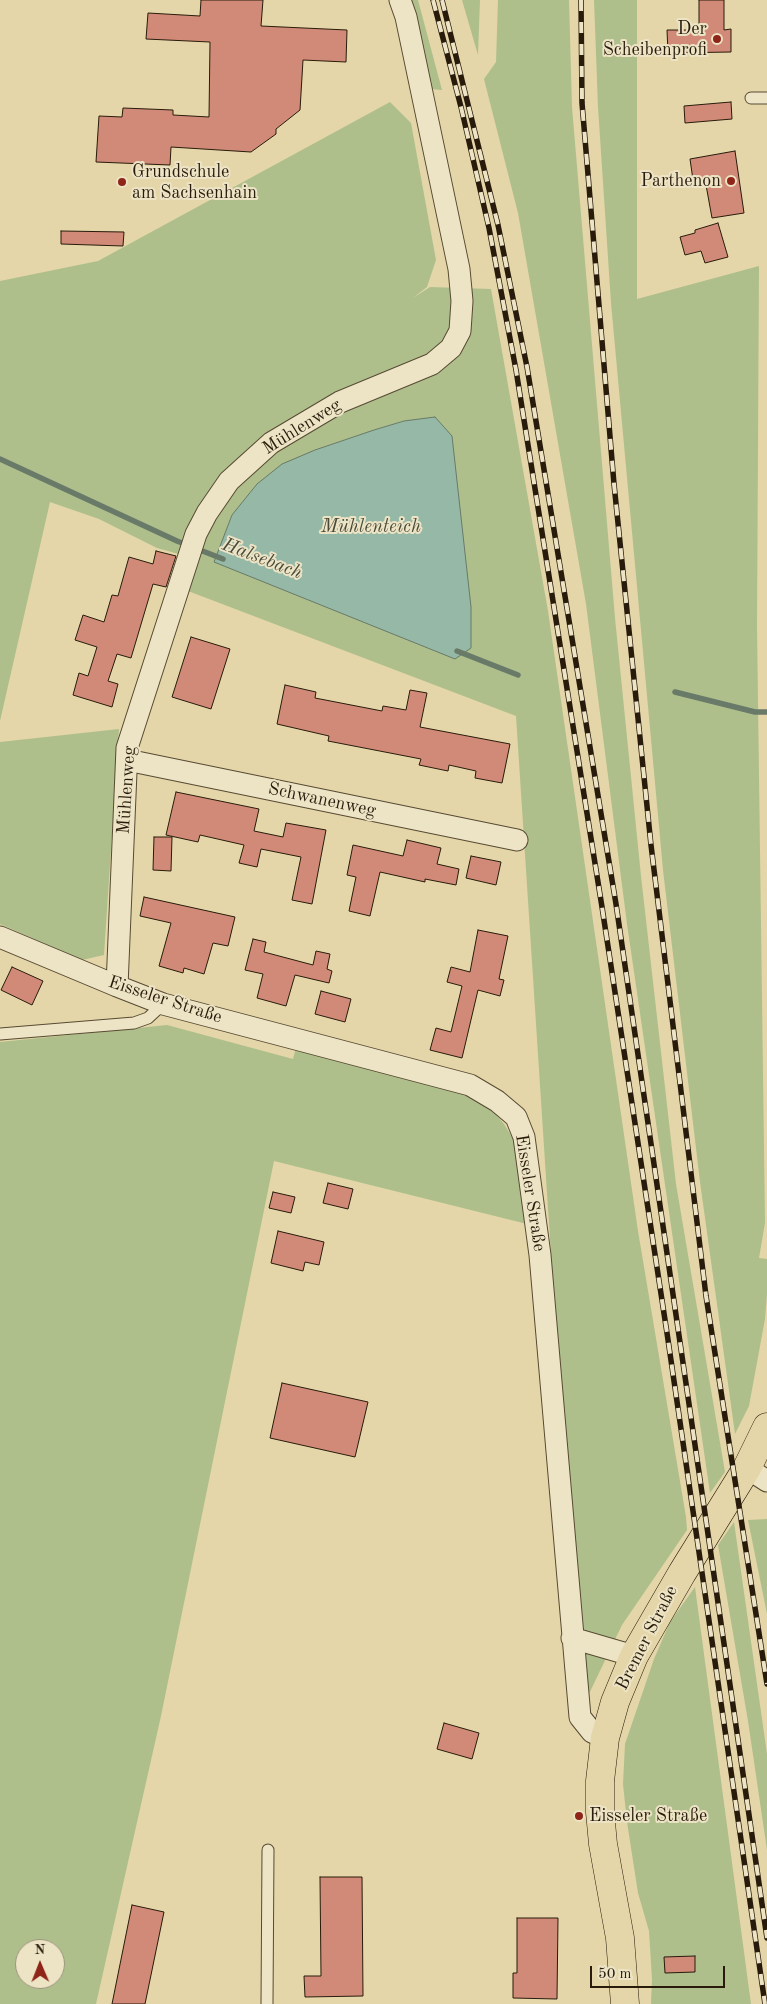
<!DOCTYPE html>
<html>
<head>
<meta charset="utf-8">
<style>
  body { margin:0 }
  #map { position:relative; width:767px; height:2004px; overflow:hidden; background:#e4d6a8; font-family:"Old Standard TT",serif }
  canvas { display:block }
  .north { position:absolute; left:15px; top:1939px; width:50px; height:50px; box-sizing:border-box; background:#ede4c6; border:1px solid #9e947b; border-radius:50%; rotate:359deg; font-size:14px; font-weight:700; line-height:20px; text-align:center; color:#281b0b }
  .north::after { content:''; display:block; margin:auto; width:18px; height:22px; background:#8f2418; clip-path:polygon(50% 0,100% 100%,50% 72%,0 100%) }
  .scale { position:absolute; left:590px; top:1966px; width:135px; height:22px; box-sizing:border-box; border:2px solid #281b0b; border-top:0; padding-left:6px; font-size:15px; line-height:18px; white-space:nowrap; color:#281b0b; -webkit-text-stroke:4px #ede4c6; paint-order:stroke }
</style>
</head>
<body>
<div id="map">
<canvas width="767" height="2004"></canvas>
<div class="north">N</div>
<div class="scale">50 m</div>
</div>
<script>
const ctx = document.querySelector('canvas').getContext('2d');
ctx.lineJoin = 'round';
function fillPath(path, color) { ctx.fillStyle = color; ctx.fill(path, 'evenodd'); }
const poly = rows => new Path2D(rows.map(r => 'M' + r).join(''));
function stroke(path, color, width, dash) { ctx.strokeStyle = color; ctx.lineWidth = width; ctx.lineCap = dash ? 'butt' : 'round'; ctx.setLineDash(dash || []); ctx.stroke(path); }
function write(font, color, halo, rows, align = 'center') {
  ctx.font = font + ' "Old Standard TT",serif'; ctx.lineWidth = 4; ctx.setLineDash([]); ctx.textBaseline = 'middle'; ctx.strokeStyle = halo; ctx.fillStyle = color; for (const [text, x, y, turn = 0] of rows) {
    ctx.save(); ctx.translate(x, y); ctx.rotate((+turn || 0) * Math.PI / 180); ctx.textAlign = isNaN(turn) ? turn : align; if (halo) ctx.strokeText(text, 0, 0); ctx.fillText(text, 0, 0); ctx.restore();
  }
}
fillPath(poly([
  [407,0,418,0,442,90,431,89],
  [462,0,480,0,478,55],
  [498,0,569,0,572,107,615,618,641,876,676,1184,725,1472,710,1493,627,924,586,604,518,213,484,79,496,62],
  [594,0,637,0,637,299,759,266,757,626,765,1223,759,1258,767,1259,767,1294,765,1319,749,1406,735,1434,700,1182,663,870,611,303,598,107],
  [390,102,411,123,436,260,427,287,413,298,430,287,491,289,548,611,638,1231,686,1517,687,1530,622,1625,587,1698,563,1439,516,716,188,591,193,558,157,548,99,519,50,502,0,721,0,281,98,261],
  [404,421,234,568,215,562,232,515,315,450],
  [119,729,104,955,82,960,0,924,0,742],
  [167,1025,293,1059,296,1048,467,1093,494,1112,504,1124,515,1142,527,1224,274,1161,161,1716,96,2004,0,2004,0,1042],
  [25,1949,55,1949,55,1979,25,1979],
  [767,1519,767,1614,748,1520],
  [734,1522,767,1754,767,1850,748,1721,718,1545],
  [695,1587,751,2004,651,2004,652,1979,649,1931,638,1893,627,1822,623,1784,625,1744,654,1659,670,1622]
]), '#aebf8c');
const water = poly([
  [435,417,452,436,471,607,471,648,455,659,214,562,232,515,257,484,282,464,315,450,374,430,404,421,435,417]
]);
fillPath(water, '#95b9a6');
stroke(water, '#697a68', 1);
stroke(poly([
  [0,459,177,541,223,559],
  [457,651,518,675],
  [675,692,755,712,767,712]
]), '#697a68', 5.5);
const building = poly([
  [201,0,263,0,261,26,347,30,346,62,303,60,300,110,276,129,276,134,251,152,171,147,170,165,96,162,99,116,122,117,123,108,173,110,173,115,209,117,210,42,146,39,148,13,200,16,201,0],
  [699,0,724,0,724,30,731,29,731,52,668,53,667,30,699,30,699,0],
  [731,102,732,119,685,123,684,106,731,102],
  [735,151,744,213,712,218,706,185,694,187,690,159,735,151],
  [718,223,728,257,705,263,701,251,685,255,680,237,695,233,695,230,718,223],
  [61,231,124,232,123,246,61,244,61,231],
  [156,551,176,556,166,587,153,584,131,658,117,654,108,681,118,684,112,707,73,695,79,673,88,676,97,647,75,640,83,615,104,622,112,595,118,596,129,557,153,564,156,551],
  [191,637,230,649,211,709,172,697,191,637],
  [285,685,316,692,315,698,382,711,383,706,406,710,410,690,427,693,420,727,510,744,502,783,475,778,476,771,449,765,448,771,419,765,421,759,328,741,329,736,277,724,285,685],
  [176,792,259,809,254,831,283,837,286,823,326,830,312,904,292,900,301,857,261,849,257,867,239,863,244,845,200,835,198,842,166,835,176,792],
  [154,837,172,837,171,871,153,870,154,837],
  [407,840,441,848,437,864,459,869,456,885,425,879,425,882,380,872,370,916,349,911,356,877,347,875,353,845,403,856,407,840],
  [471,856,501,862,496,885,466,878,471,856],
  [144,897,235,917,228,946,213,943,204,974,184,968,183,973,159,966,171,923,140,916,144,897],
  [478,930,508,936,499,979,504,980,500,996,478,990,462,1058,430,1050,436,1028,451,1032,462,986,447,982,451,967,470,972,478,930],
  [253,939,266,942,264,952,313,965,316,951,330,954,327,969,332,971,329,983,295,975,286,1006,257,998,263,974,245,970,253,939],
  [12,967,43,981,32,1005,1,990,12,967],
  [321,991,351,999,345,1022,315,1014,321,991],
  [328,1183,353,1189,348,1209,323,1203,328,1183],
  [273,1192,295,1197,291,1213,269,1208,273,1192],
  [278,1231,324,1242,319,1265,305,1262,303,1271,271,1263,278,1231],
  [282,1383,368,1402,355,1457,270,1438,282,1383],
  [444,1723,479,1733,472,1759,437,1749,444,1723],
  [320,1877,362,1877,363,1996,305,1997,304,1976,321,1976,320,1877],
  [132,1905,164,1912,145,2004,112,2004,132,1905],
  [517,1918,558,1918,557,1999,513,1998,513,1973,517,1973,517,1918],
  [695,1956,695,1972,665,1973,664,1957,695,1956]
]);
fillPath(building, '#d08a77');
stroke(building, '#281b0b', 1);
const service = poly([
  [751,98,767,98],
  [0,1034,134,1023,148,1018,163,1004],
  [267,2004,268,1850]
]);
const minor = poly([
  [127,760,517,840],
  [0,937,117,986,163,1004,470,1085,497,1101,516,1117,524,1137,540,1255,580,1717,592,1732,605,1738],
  [117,986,127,748,196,534,207,513,229,481,271,443,340,402,432,364,451,348,460,331,462,301,459,269,406,17,400,0],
  [747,1468,767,1481],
  [572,1638,634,1656]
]);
const primary = poly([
  [625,2004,620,1938,603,1844,600,1812,600,1781,605,1738,615,1702,634,1656,682,1573,747,1468,767,1427]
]);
stroke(service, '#574a32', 13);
stroke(minor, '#574a32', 23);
stroke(primary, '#281b0b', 29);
stroke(service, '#ede4c6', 11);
stroke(minor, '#ede4c6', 21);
stroke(primary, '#e4d6a8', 28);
const rail = poly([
  [433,0,461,107,489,228,516,370,602,907,667,1333,765,2004],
  [442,0,498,225,527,367,616,904,767,1938],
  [581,0,582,103,614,484,651,845,706,1296,767,1684]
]);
stroke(rail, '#281b0b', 5.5);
stroke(rail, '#ede4c6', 4, [11]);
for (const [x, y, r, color] of [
  [717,39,5,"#8f2418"],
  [731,181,5,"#8f2418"],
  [122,182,5,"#8f2418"],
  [579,1816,5,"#8f2418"]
]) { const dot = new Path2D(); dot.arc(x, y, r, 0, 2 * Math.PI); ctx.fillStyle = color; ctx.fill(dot); stroke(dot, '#ede4c6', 2); }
write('18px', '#281b0b', '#ede4c6', [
  ["Der",707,29],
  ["Scheibenprofi",707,50],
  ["Grundschule",132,172,"left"],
  ["am Sachsenhain",132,193,"left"],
  ["Parthenon",721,181],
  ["Eisseler Straße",589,1816,"left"]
], 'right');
write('18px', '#281b0b', '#ede4c6', [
  ["Mühlenweg",302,427,-32],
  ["Mühlenweg",127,790,-86],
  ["Schwanenweg",322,800,12],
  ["Eisseler Straße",165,1000,18],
  ["Eisseler Straße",530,1193,81],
  ["Bremer Straße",647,1638,-63]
]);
write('italic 19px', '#494a3a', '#ede4c6', [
  ["Mühlenteich",371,527],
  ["Halsebach",262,559,21]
]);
</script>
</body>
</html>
